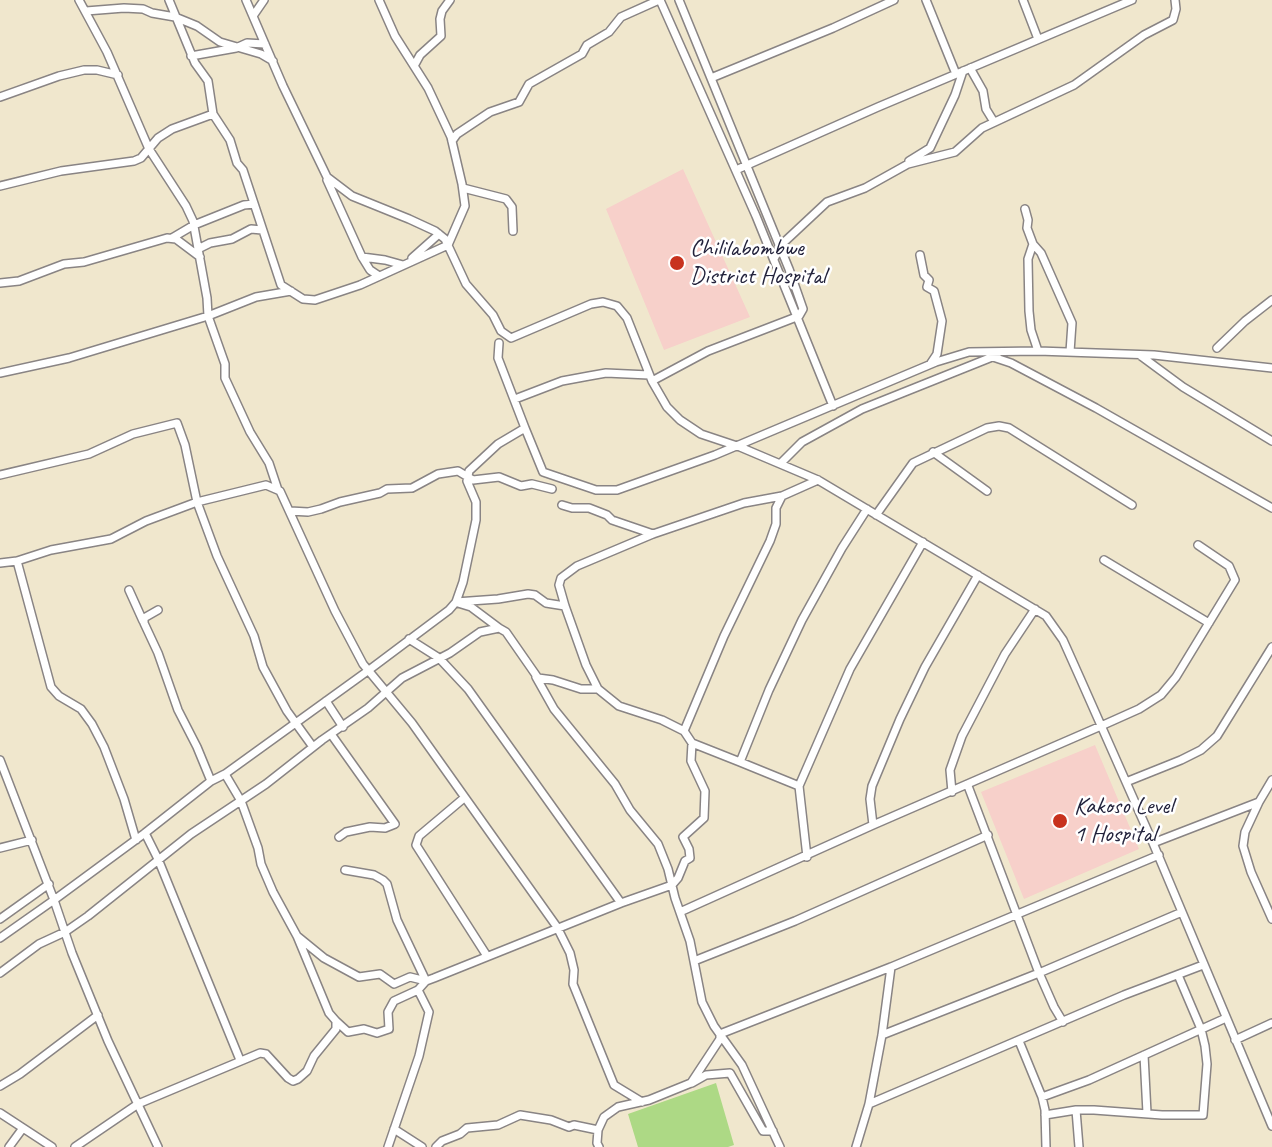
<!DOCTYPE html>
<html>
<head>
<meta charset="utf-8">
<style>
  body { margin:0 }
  canvas { display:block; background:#f0e7cd }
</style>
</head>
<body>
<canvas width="1272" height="1147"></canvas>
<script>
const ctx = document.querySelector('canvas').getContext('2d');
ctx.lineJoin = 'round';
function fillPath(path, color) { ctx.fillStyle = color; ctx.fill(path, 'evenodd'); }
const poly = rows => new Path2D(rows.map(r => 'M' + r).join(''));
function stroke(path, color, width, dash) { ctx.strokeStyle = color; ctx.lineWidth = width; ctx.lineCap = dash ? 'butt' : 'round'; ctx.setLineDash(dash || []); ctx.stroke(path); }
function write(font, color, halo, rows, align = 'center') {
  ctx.font = font + ' Caveat,sans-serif'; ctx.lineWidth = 5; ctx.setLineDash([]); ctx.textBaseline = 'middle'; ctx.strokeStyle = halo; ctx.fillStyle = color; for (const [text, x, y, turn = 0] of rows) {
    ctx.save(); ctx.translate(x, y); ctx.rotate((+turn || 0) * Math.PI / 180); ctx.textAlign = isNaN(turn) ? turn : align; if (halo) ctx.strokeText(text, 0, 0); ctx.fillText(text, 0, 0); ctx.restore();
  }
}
fillPath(poly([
  [683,169,750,317,664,350,606,209],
  [1095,745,1139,849,1024,899,981,792]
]), '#f7d0ca');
fillPath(poly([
  [716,1083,734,1145,728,1147,638,1147,628,1114]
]), '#add985');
const street = poly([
  [169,0,195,63,208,81,213,114,230,140,237,163,243,170,281,285,303,299,315,300,360,285,448,245,465,206,462,184,451,137,428,88,395,36,379,0],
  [246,0,283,86,327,177,352,196,409,219,435,231,445,239,466,284,493,315,501,331,511,338,591,304,603,302,617,306,627,318,652,381,667,407,680,420,701,434,740,447,818,480,1046,616,1063,640,1080,678,1153,843,1272,1126],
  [660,0,756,216,833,406],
  [926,0,956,74],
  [1023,0,1038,39],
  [86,11,124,8,143,9,152,13,175,17,197,26,220,42,261,54,273,61],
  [253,16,264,0],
  [191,56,236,48,247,43,265,44],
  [414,66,420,55,441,36,440,19,442,11,450,0],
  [970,68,983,91,986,109,994,122],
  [711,78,833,28,894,0],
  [0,97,59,76,84,70,97,70,118,75],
  [452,141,457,134,490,112,519,102,529,84,582,54,587,45,609,32,621,17,659,0],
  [909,161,930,148,955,95,963,71],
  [736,170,878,107,1132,0],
  [327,180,362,257,370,270,379,276],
  [0,186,61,171,134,161,141,158,158,138,172,129,213,114],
  [463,188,506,199,512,207,513,231],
  [1025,209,1028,220,1027,228,1033,244,1028,259,1029,311,1031,330,1038,351],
  [172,238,194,225,244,205,254,204],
  [1033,244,1041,253,1072,323,1070,352],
  [198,249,210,243,232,239,251,229,262,230],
  [920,255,924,275,929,280,927,287,934,291,942,321,937,354,931,363],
  [362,257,385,260,403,265],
  [412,258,439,234],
  [774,259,781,245,827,202,865,188,908,164,955,152,982,128,1074,85,1144,35,1173,20,1176,9,1175,0],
  [0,283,19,281,64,264,84,262,167,238,176,239,200,257],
  [1217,348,1245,321,1272,300],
  [1141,356,1183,387,1272,441],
  [993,357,1011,363,1096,408,1272,508],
  [0,373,69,358,208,316,207,298,193,221,186,206,149,149,107,52,79,0],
  [652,381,708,351,799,316,803,309,789,269,679,0],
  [515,399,562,381,589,376,606,373,649,375],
  [525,428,543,472,596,490,617,490,715,455,936,362,969,352,1038,351,1154,355,1272,368],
  [933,452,987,491],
  [781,463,802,442,862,409,997,355],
  [0,475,89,454,133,434,177,423,185,445,197,502,217,556,254,636,263,667,287,711,313,747],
  [278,490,269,463,250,432,225,378,225,364,208,316,256,297,291,291],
  [562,505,572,508,589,508,607,515,612,520,653,534],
  [290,511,308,512,321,509,340,502,380,493,387,489,412,488,438,474,458,471,473,480,499,477,521,486,532,484,552,489],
  [876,515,913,463,987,428,999,426,1009,428,1132,505],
  [1104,560,1209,623],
  [17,561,51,687,59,696,81,709,92,724,104,747,124,799,136,840],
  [0,563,17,561,51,550,111,539,146,521,197,502,266,485,280,491,335,611,363,664,412,723,557,927,570,953,574,970,573,984,614,1085,642,1102],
  [129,590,143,621],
  [456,602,498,599,528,594,535,595,546,603,565,606],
  [458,603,471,607,499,628],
  [158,610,144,618,144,623,158,653,178,710,197,747,211,781],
  [409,639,439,658,468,689,621,903],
  [536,677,554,709,615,784,630,810,658,844,668,869,675,898,690,941,702,1002,714,1026,742,1065,780,1147],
  [326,701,343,727],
  [684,731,662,720,619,706,598,689,586,665,565,606,559,585,561,578,577,566,653,534,744,503,782,496],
  [331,734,395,824,385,828,370,827,346,832,339,837],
  [0,760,54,900,0,938],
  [740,762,692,743,684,731,724,636,770,541,776,524,776,508,782,496,818,480],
  [225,774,241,801,258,848,261,864,273,892,297,936,324,958,359,977,380,974,394,984,410,977,426,981,434,978,621,903,672,885,678,878,685,861,690,858,689,849,683,837,704,818,705,791,691,761,692,743],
  [1126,782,1181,760,1201,750,1217,736,1272,647],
  [799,786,850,669,923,542],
  [968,786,1039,973,1054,1007,1063,1022],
  [952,792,950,770,962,736,1005,654,1035,609],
  [464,798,419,836,416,845,487,956],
  [1259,802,1245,832,1243,846,1251,872,1272,919],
  [873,825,870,799,872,786,900,719,925,667,978,575],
  [145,833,158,859,240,1060],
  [1153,843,1259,802,1272,780],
  [0,848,32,840],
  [807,857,799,786,740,762,769,690,802,620,842,548,867,509],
  [345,870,374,875,383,880,387,884,397,920,426,981],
  [680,912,873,825,1101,726,1139,709,1161,695,1176,677,1235,580,1229,566,1198,545],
  [0,919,49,884],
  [297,936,329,1013,336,1021],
  [694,961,795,921,988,835],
  [0,973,39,944,65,932,88,916,191,834,266,784,322,740,368,708,402,678,450,653,480,632,499,628,506,632,538,678,553,680,581,689,598,689],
  [882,1035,1039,973,1182,912],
  [1235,1040,1272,1023],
  [1019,1041,1042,1097,1045,1110,1046,1147],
  [1144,1055,1147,1113],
  [692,1083,706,1075,730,1073,763,1131,773,1131],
  [0,1086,20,1074,98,1015],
  [1042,1097,1089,1080,1226,1018],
  [869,1104,1124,995,1203,965],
  [1076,1110,1079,1147],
  [0,1113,52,1147],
  [1045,1115,1076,1110,1094,1110,1162,1115,1203,1115,1207,1064,1205,1046,1201,1029,1178,975],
  [394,1129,422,1147],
  [598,1130,604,1117,618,1107,649,1100,691,1083,720,1039,720,1034,891,967,1159,855],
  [9,1147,23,1128],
  [75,1147,138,1104,260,1053,266,1054,288,1078,293,1081,298,1079,307,1071,314,1056,336,1029,336,1021,348,1032,364,1029,377,1033,389,1029,388,1012,394,1001,418,990,426,981],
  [158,1147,108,1041,72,953,54,900,145,833,211,781,225,774,369,670,449,610,456,602,463,582,476,520,476,502,467,481,469,471,498,444,525,428,498,358,499,343],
  [388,1147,419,1056,429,1012,418,990],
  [436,1147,442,1141,460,1134,467,1128,498,1125,520,1115,551,1120,569,1127,574,1125,598,1130,597,1143,599,1147],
  [856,1147,869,1104,882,1035,891,967]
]);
stroke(street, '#898484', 10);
stroke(street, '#fff', 7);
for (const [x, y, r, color] of [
  [677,263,8,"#c8321e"],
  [1060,821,8,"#c8321e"]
]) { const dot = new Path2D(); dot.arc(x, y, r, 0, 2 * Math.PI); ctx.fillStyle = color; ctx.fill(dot); stroke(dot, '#fff', 2); }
write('24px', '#22223b', '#fff', [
  ["Chililabombwe",690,249],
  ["District Hospital",690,277],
  ["Kakoso Level",1074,807],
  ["1 Hospital",1074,835]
], 'left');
</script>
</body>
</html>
